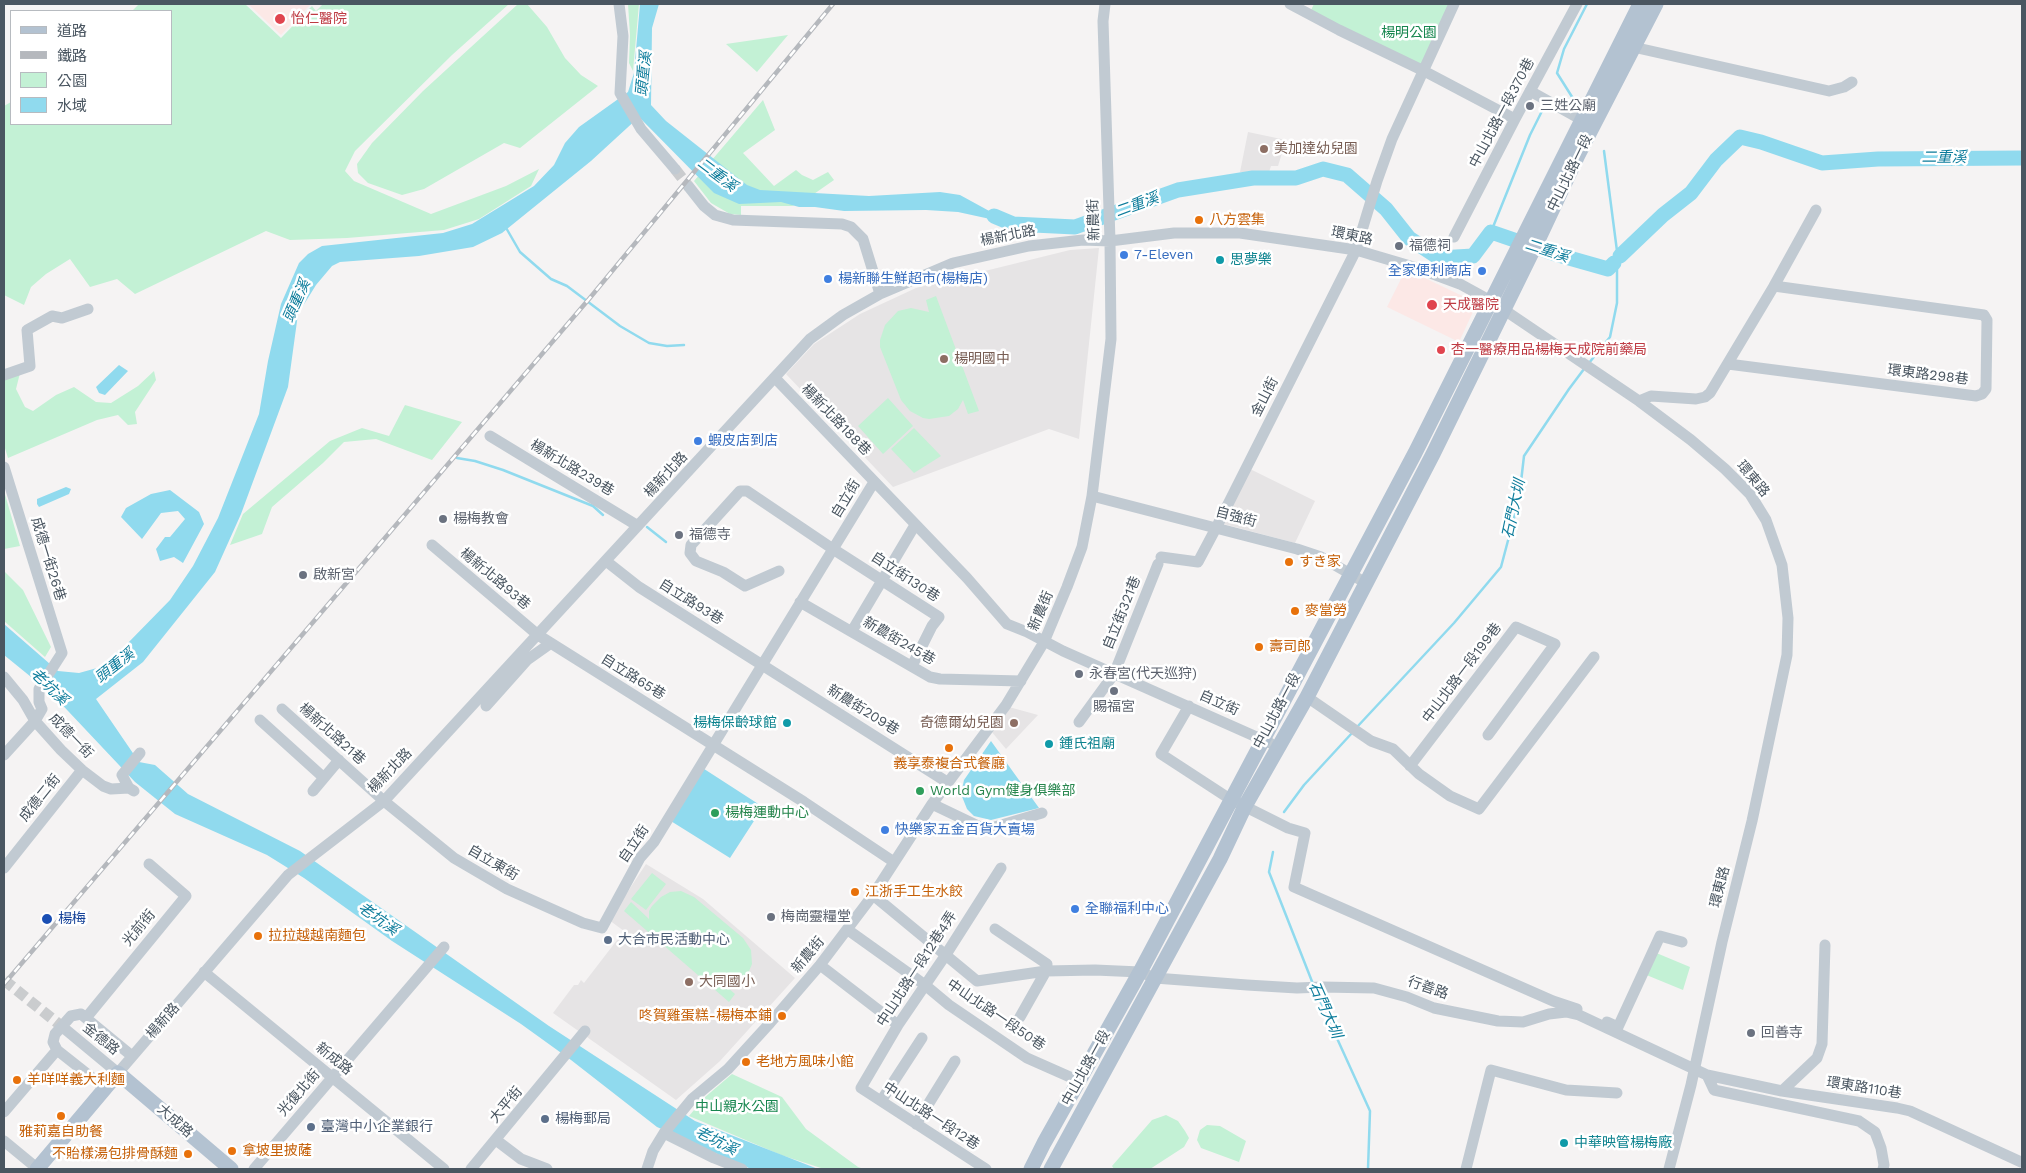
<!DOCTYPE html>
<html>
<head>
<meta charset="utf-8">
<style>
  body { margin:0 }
  #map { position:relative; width:2026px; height:1173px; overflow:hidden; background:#f5f3f3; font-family:"Work Sans","Noto Sans TC",sans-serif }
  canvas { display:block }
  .frame { position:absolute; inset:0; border:5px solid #4a5661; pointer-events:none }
  .legend { position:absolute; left:10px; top:10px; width:162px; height:115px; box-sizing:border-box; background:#fff; border:1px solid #b7bbc0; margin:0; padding:6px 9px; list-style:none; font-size:15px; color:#4a5661 }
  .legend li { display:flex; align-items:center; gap:10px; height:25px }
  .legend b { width:25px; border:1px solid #b7bbc0 }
</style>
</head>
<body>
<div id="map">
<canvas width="2026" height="1173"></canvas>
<div class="frame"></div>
<ul class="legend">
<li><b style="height:6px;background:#b3c2d1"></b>道路</li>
<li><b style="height:6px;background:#b5b8bd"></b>鐵路</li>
<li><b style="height:14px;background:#c3f1d5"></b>公園</li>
<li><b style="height:14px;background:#90daee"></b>水域</li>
</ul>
</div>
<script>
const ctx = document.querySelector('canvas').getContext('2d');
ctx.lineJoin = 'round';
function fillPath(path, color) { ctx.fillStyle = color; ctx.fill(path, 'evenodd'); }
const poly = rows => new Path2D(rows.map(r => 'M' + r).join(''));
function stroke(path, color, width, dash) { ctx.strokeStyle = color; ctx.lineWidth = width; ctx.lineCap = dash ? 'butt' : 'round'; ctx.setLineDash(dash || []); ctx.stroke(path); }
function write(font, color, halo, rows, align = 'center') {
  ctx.font = font + ' "Work Sans","Noto Sans TC","Noto Sans JP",sans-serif'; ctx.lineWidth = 5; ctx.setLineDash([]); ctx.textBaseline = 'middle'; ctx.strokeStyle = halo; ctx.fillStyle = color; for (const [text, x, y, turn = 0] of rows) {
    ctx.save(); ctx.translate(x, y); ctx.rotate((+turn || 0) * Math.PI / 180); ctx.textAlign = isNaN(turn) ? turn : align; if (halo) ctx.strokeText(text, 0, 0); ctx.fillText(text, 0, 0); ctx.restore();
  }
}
fillPath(poly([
  [1248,132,1286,140,1278,166,1271,166,1269,172,1240,172],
  [1099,248,1079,439,1049,429,893,487,786,374,814,344,860,314,916,288,1070,250],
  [1248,468,1315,501,1295,543,1220,523],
  [1009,707,1038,715,1006,749,991,731],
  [646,864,703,899,795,978,720,1061,676,1100,553,1013,574,985,578,985,581,980,584,983,624,931,609,920]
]), '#e6e4e5');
fillPath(poly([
  [248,4,311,4,281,35],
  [1406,269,1477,303,1459,342,1387,307]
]), '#fce8e6');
fillPath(poly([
  [139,4,245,4,281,38,312,6,316,11,323,4,509,4,452,55,355,151,345,171,354,181,431,214,506,186,539,169,531,186,479,219,444,230,347,238,290,240,266,231,135,294,117,279,90,287,70,259,46,274,31,287,24,305,4,295,4,106,11,102,11,124,171,124,171,11,132,11],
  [518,4,527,4,547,27,565,58,581,75,598,86,520,148,504,143,424,189,402,195,368,183,358,173,357,164,372,143,423,91],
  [628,4,639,4,633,71,629,63,630,35],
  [1314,4,1453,4,1424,71,1309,14],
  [788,35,757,72,726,44],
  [763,100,775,130,743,153,774,186,796,170,802,175,813,180,828,172,834,180,801,203,792,206,741,206,741,215,730,214,711,203,694,181],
  [936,296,979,411,968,414,963,400,958,409,949,416,929,419,923,418,910,411,901,400,880,347,880,340,885,325,898,311,911,308,929,312,926,300],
  [154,371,156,380,135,412,137,424,128,425,118,415,97,420,8,458,4,445,4,379,20,373,16,389,25,407,33,411,56,395,74,387,96,402,111,403,138,386],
  [888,398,913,426,883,454,858,426],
  [405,405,462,422,432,460,376,439,344,442,323,463,272,507,262,534,230,545,243,514,330,441,362,428,389,436],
  [914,428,941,456,914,473,891,449],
  [4,491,20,546,4,549],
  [4,571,23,590,51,647,45,657,4,621],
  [652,873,666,884,646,910,631,899],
  [681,891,694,897,743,938,751,950,752,964,747,976,740,983,727,987,735,994,729,1002,624,911,631,902,649,919,649,911,652,906,661,897,670,892],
  [1654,952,1690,967,1683,990,1644,974],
  [732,1074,782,1097,806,1129,858,1167,864,1169,824,1169,781,1155,689,1116,704,1098],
  [1166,1115,1178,1121,1185,1131,1189,1138,1184,1147,1150,1169,1114,1169,1112,1166,1152,1120],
  [1207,1125,1220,1126,1246,1141,1239,1162,1201,1148,1197,1140,1200,1130]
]), '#c3f1d5');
fillPath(poly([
  [640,4,659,4,652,28,651,105,666,121,747,185,760,190,869,196,940,192,960,195,1013,224,958,212,926,210,844,211,815,207,799,207,781,202,739,204,714,193,639,117,591,161,502,233,473,247,419,256,340,262,332,266,316,285,298,314,288,387,241,514,215,572,143,662,96,699,139,762,155,765,188,794,300,851,549,1026,695,1121,818,1169,751,1169,657,1127,571,1060,521,1024,392,941,304,878,267,855,175,814,135,782,52,694,4,655,4,624,58,671,79,673,97,668,125,646,170,600,193,566,218,518,259,414,268,361,281,304,299,263,308,254,322,246,443,233,472,224,534,186,554,165,565,143,579,127,628,92,634,73],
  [119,365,128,371,105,395,99,393,96,387],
  [66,487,71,489,69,494,39,507,37,504,37,499],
  [170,490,199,512,204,524,183,563,174,557,160,561,156,549,165,537,170,537,185,519,178,511,161,513,142,539,121,517,126,508,151,494],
  [991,741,1039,808,991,820,974,816,967,809,961,794,964,780],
  [698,765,763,807,730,858,666,818]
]), '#90daee');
stroke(poly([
  [1574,100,1557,73,1564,49,1587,4],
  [505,226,520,252,551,279,567,286,620,326,649,343,667,346,684,345],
  [1491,232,1530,135,1543,109],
  [1589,363,1610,337,1617,303,1617,251,1604,151],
  [457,458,475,461,503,470,593,506,603,515],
  [647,527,666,542],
  [1357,727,1454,623,1501,567,1519,499,1524,456,1569,389,1584,369],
  [1284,812,1304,785,1352,733],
  [1273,852,1269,872,1313,984],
  [1316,992,1370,1111,1368,1169]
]), '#90daee', 2.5);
stroke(poly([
  [994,216,1013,224,1075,227,1178,190,1253,178,1296,178,1323,169,1347,175,1386,209,1409,238,1439,258,1473,256,1491,232,1555,254,1608,269,1614,263],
  [1620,256,1663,215,1691,193,1716,160,1740,137,1761,142,1822,163,1878,159,2022,158]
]), '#90daee', 15);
stroke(poly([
  [675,169,689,187],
  [4,980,65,1029]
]), '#caccce', 11, [11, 5.5]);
stroke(poly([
  [619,4,623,36,620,93,641,129,675,169],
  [1290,4,1339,30,1424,71,1515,119],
  [1627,44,1633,47,1829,91,1844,87,1852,82],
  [1530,91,1582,120],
  [689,187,704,206,715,215,733,220,842,224,851,227,863,239,880,294],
  [1454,237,1515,119,1577,4],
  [1728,364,1976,396,1982,394,1986,389,1987,320,1984,315,1774,286],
  [4,375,30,366,27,330,52,316,62,318,88,309],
  [775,378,967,578,1007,624,1027,632,1063,651,1270,743],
  [1639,401,1651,396,1696,399,1705,397,1710,393,1774,286,1816,210],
  [490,436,638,526],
  [4,467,62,653,39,689,39,702,42,709,35,721,4,755],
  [1092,496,1297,549,1321,557,1366,583],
  [432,545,538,635,804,802,894,862],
  [1161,557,1198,562,1216,528,1356,250,1377,181,1392,139,1454,4],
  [606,561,639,587,947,782],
  [779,571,745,586,723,572,696,561,690,553,691,545,740,491,747,491,833,549,939,617,932,626,912,666],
  [800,602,930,677,940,679,1021,681],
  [852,631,915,525],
  [4,677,23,700,35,721,61,750,82,770,103,786,111,789,129,788,134,791],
  [1307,697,1371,741,1393,749,1419,774,1450,796,1479,809,1594,657],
  [486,706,527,660,551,643],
  [1189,706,1161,754,1230,799,1288,828,1305,833,1294,887,1553,1001,1577,1009],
  [282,709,384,801,454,858,507,889,583,923,602,928,640,858,654,842,874,482],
  [260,720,323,777],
  [1079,722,1114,674,1158,564],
  [1410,766,1516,627,1555,644,1488,735],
  [129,788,122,775,140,753],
  [313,791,339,760],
  [932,804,978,826,988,829,1042,813],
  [4,868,82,770],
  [873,895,977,981,1046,971,1095,970,1140,972,1155,978,1247,985,1297,988,1322,987,1374,988,1407,997,1434,1008,1498,1021,1523,1022,1549,1014,1566,1012,1579,1015,1707,1075,1782,1091,1897,1108,1910,1111,2021,1162],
  [995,929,1047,964,1046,971,1020,1017],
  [848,930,925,985,949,1005,1027,1058,1079,1081],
  [820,965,898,1025],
  [204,972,444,1169],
  [86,1018,186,896,149,864],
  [1607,1022,1618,1027,1660,936,1682,942],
  [65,1029,118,1073,288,875,384,801,810,339,843,315,880,294,953,263,1029,246,1083,240,1110,241,1174,233,1240,233,1356,250,1417,268,1460,284,1491,301,1639,401,1691,440,1725,469,1750,494,1766,520,1782,565,1788,618,1787,655,1752,821,1722,942,1691,1085,1669,1169],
  [1707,1075,1714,1090,1859,1121,1875,1132,1881,1148,1884,1165,1883,1169],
  [105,1088,57,1050,53,1042,55,1034,71,1016,81,1014,132,1056],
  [1782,1091,1817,1058,1822,1044,1825,945],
  [881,1101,922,1038],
  [4,1112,57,1050],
  [916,1124,955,1061],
  [664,1133,714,1158,742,1169],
  [496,1140,521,1159,547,1169],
  [4,1141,38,1169],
  [254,1169,444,947],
  [471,1169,585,1031],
  [647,1169,653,1151,664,1133,692,1099,728,1069,770,1023,820,965,873,895,932,804,1006,705,1044,642,1067,587,1082,547,1092,496,1111,339,1110,241,1103,21,1105,4],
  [986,1169,861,1088,898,1025,945,956,1001,868],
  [1466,1169,1491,1070,1566,1090,1617,1093]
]), '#c1cad2', 11);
stroke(poly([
  [37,1169,118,1073,231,1169],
  [1031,1169,1044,1143,1140,972,1415,453,1640,4],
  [1051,1169,1220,859,1245,806,1307,697,1433,454,1540,236,1578,155,1656,4]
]), '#b3c2d1', 15);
const rail = poly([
  [4,984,589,299,833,4]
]);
stroke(rail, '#b5b8bd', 4.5);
stroke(rail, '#fff', 2.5, [8]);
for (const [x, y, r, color] of [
  [280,19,6,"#e0444e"],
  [1530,106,5,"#6b7280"],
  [1264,149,5,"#8d6e63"],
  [1199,220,5,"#e8710a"],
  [1399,246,5,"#6b7280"],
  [1124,255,5,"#3f7fe0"],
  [1220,260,5,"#0f9aa8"],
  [1482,271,5,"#3f7fe0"],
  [828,279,5,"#3f7fe0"],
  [1432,305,6,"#e0444e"],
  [1441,350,5,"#e0444e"],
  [944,359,5,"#8d6e63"],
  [698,441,5,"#3f7fe0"],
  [443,519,5,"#6b7280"],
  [679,535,5,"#6b7280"],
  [1289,562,5,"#e8710a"],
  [303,575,5,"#6b7280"],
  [1295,611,5,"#e8710a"],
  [1259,647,5,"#e8710a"],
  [1079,674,5,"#6b7280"],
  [1114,691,5,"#6b7280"],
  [787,723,5,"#0f9aa8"],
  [1014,723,5,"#8d6e63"],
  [1049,744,5,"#0f9aa8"],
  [949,748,5,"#e8710a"],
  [920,791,5,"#2e9e5b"],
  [715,813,5,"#2e9e5b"],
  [885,830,5,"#3f7fe0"],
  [855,892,5,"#e8710a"],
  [1075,909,5,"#3f7fe0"],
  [771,917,5,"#6b7280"],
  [47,919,6,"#1a4fb4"],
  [258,936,5,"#e8710a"],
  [608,940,5,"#5c6f8a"],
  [689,982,5,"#8d6e63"],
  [782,1016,5,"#e8710a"],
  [1751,1033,5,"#6b7280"],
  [746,1062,5,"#e8710a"],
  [17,1080,5,"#e8710a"],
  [61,1116,5,"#e8710a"],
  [545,1119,5,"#5c6f8a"],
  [311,1127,5,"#5c6f8a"],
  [1564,1143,5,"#0f9aa8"],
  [232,1151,5,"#e8710a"],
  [188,1154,5,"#e8710a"]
]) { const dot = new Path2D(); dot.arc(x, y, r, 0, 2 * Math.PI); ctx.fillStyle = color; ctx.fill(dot); stroke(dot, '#fff', 2); }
write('14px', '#be3a42', '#fff', [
  ["怡仁醫院",291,19],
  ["天成醫院",1443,305],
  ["杏一醫療用品楊梅天成院前藥局",1451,350]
], 'left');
write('14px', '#17864f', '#fff', [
  ["楊明公園",1409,33],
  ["中山親水公園",737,1107]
]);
write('14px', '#5b616d', '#fff', [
  ["三姓公廟",1540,106],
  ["福德祠",1409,246],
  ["楊梅教會",453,519],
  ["福德寺",689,535],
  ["啟新宮",313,575],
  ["永春宮(代天巡狩)",1089,674],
  ["賜福宮",1114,707,"center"],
  ["梅崗靈糧堂",781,917],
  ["回善寺",1761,1033]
], 'left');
write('14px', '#4a5661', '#fff', [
  ["中山北路一段370巷",1502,113,-62],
  ["中山北路一段",1570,173,-64],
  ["新農街",1094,220,-92],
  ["楊新北路",1008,236,-11],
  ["環東路",1352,236,12],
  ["環東路298巷",1928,375,7],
  ["金山街",1265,397,-63],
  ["楊新北路188巷",836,420,46],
  ["楊新北路239巷",572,468,31],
  ["楊新北路",666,475,-47],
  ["環東路",1753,479,50],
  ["自立街",846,499,-59],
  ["自強街",1236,517,15],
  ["成德一街26巷",48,559,73],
  ["自立街130巷",905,577,33],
  ["楊新北路93巷",495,579,40],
  ["自立路93巷",691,602,32],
  ["新農街",1041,611,-67],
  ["自立街321巷",1122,613,-68],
  ["新農街245巷",899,641,30],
  ["中山北路一段199巷",1462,673,-53],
  ["自立路65巷",633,677,32],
  ["自立街",1219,703,24],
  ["新農街209巷",863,710,32],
  ["中山北路一段",1277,711,-62],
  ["楊新北路21巷",332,734,42],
  ["成德一街",71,736,46],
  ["楊新北路",390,771,-46],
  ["成德二街",40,798,-51],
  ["自立街",634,844,-56],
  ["自立東街",493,863,30],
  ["環東路",1720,887,-76],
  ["光前街",139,928,-50],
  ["新農街",808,955,-50],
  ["中山北路一段12巷4弄",917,969,-57],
  ["行善路",1428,988,19],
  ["中山北路一段50巷",996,1015,34],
  ["楊新路",163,1021,-49],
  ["金德路",101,1039,39],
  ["新成路",334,1059,39],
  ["中山北路一段",1086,1068,-61],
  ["環東路110巷",1864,1088,9],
  ["光復北街",299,1093,-49],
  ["大平街",506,1105,-50],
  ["中山北路一段12巷",931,1116,33],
  ["大成路",175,1121,41]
]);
write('14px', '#785e54', '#fff', [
  ["美加達幼兒園",1274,149],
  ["楊明國中",954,359],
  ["奇德爾幼兒園",1004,723,"right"],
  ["大同國小",699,982]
], 'left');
write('14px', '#c56008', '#fff', [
  ["八方雲集",1209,220],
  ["すき家",1299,562],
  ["麥當勞",1305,611],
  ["壽司郎",1269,647],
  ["義享泰複合式餐廳",949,764,"center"],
  ["江浙手工生水餃",865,892],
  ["拉拉越越南麵包",268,936],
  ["咚賀雞蛋糕-楊梅本鋪",772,1016,"right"],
  ["老地方風味小館",756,1062],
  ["羊咩咩義大利麵",27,1080],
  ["雅莉嘉自助餐",61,1132,"center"],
  ["拿坡里披薩",242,1151],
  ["不貽樣湯包排骨酥麵",178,1154,"right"]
], 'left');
write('14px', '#366cbe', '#fff', [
  ["7-Eleven",1134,255],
  ["全家便利商店",1472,271,"right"],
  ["楊新聯生鮮超市(楊梅店)",838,279],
  ["蝦皮店到店",708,441],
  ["快樂家五金百貨大賣場",895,830],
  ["全聯福利中心",1085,909]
], 'left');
write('14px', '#0d838f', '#fff', [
  ["思夢樂",1230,260],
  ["楊梅保齡球館",777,723,"right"],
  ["鍾氏祖廟",1059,744],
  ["中華映管楊梅廠",1574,1143]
], 'left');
write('14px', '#27864d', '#fff', [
  ["World Gym健身俱樂部",930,791],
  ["楊梅運動中心",725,813]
], 'left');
write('14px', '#164399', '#fff', [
  ["楊梅",58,919]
], 'left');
write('14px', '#4e5e75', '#fff', [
  ["大合市民活動中心",618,940],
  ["楊梅郵局",555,1119],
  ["臺灣中小企業銀行",321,1127]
], 'left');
write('italic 15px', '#0c7c9b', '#fff', [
  ["頭重溪",644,74,-84],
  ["二重溪",1944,158],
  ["二重溪",717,175,37],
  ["二重溪",1137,205,-20],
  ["二重溪",1547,251,18],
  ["頭重溪",297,301,-66],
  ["石門大圳",1514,509,-78],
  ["頭重溪",115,666,-38],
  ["老坑溪",49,687,44],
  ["老坑溪",378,919,35],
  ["石門大圳",1325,1010,66],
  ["老坑溪",716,1141,27]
]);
</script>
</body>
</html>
